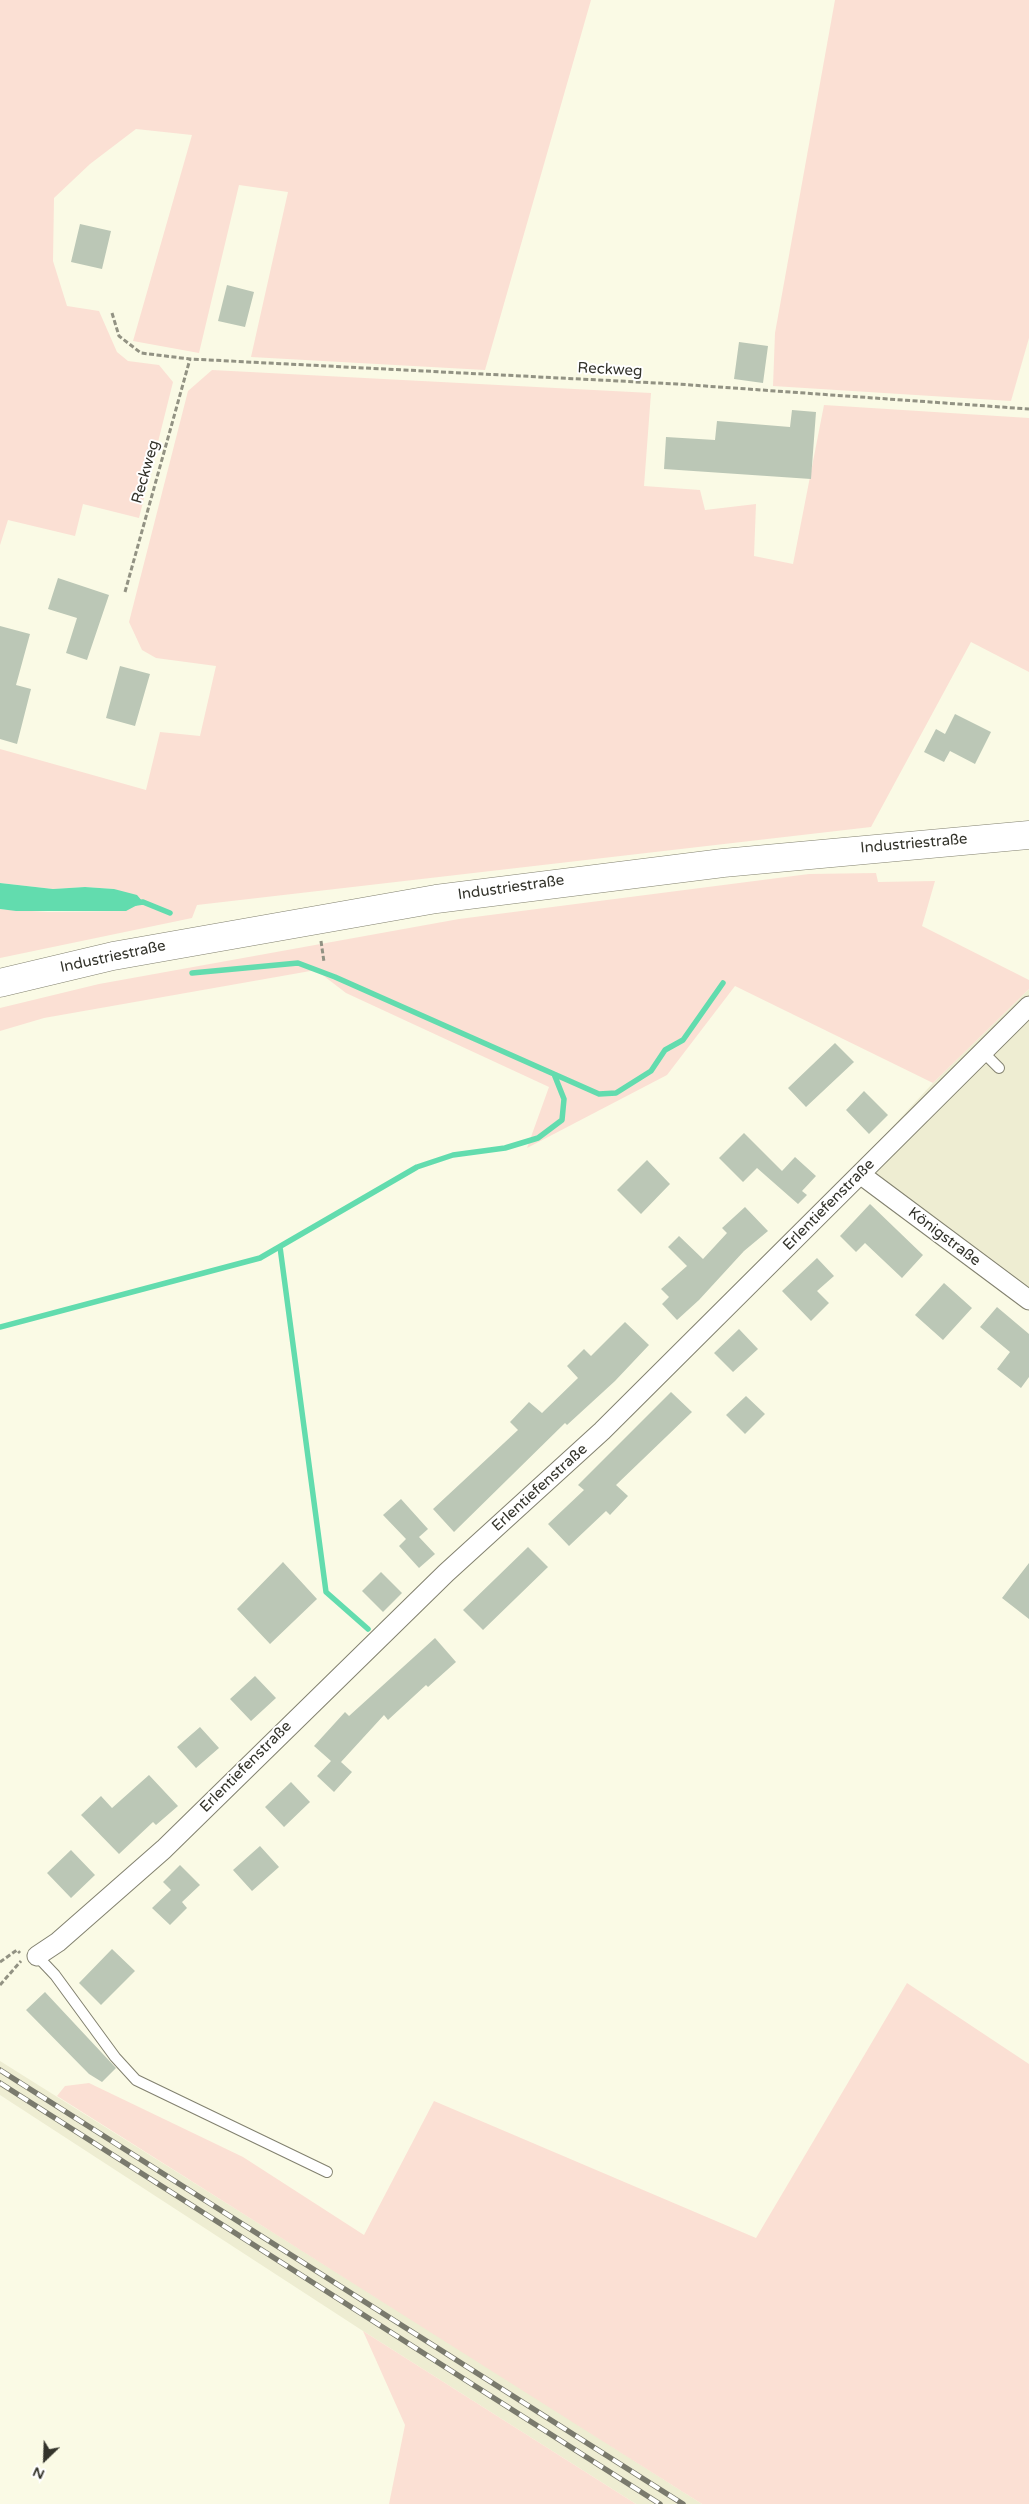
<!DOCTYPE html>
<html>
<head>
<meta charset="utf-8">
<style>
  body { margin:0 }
  #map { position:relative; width:1029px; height:2504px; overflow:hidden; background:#fafae5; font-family:"Varela Round",sans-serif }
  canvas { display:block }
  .north { position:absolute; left:20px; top:2434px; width:50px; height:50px; -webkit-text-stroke:4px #fff; paint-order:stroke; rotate:204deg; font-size:14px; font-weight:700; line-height:20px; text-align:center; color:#33332b }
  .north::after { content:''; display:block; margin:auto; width:18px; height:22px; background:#33332b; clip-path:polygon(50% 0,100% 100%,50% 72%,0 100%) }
</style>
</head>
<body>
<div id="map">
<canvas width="1029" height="2504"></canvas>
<div class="north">N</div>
</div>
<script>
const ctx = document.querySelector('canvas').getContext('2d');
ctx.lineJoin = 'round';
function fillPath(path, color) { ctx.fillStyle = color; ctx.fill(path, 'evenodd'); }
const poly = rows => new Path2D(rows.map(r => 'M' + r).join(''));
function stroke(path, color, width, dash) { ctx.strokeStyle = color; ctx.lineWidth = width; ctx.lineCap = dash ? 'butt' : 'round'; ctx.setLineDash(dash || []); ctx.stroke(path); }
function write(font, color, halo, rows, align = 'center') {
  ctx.font = font + ' "Varela Round",sans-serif'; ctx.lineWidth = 4; ctx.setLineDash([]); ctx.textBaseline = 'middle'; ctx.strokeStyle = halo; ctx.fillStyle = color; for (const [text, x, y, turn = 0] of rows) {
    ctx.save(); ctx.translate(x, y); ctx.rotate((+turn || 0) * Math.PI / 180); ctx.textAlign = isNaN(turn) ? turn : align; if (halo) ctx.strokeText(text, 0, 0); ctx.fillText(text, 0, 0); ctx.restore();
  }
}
fillPath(poly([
  [1029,989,1029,1294,858,1164,933,1083],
  [0,2061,505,2378,702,2504,636,2504,363,2331,0,2095]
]), '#eeedd2');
fillPath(poly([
  [0,0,591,0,485,370,251,357,288,192,239,185,199,353,133,341,192,135,136,129,90,164,54,198,53,261,67,306,99,311,117,352,128,361,159,365,173,382,139,518,83,504,75,536,8,520,0,545],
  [835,0,1029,0,1029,338,1011,401,773,386,775,333],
  [212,370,651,393,644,486,700,490,705,510,756,504,754,556,793,564,824,405,1029,418,1029,672,971,642,871,827,197,905,192,918,0,958,0,909,48,912,126,911,114,889,85,887,53,889,0,883,0,749,146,790,160,732,200,736,216,666,156,658,142,650,129,622,188,391],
  [876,873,878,882,935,881,922,926,1029,980,1029,989,933,1083,735,986,667,1075,527,1148,549,1087,346,993,316,970,44,1018,0,1031,0,1008,99,984,459,919,809,874],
  [907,1983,1029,2064,1029,2504,702,2504,57,2096,65,2086,89,2083,243,2157,364,2235,434,2101,756,2238],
  [363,2331,636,2504,389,2504,405,2425]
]), '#fbe0d4');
fillPath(poly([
  [0,883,53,889,85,887,114,889,137,895,143,902,126,911,16,911,0,909]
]), '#62dcae');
stroke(poly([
  [136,903,143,902,170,913],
  [192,973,298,963,335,977,599,1094,616,1093,651,1071,665,1050,683,1040,723,983],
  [280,1247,326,1592,368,1629],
  [0,1327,260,1258,417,1167,453,1155,505,1148,538,1138,562,1120,564,1099,554,1074]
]), '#62dcae', 5.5);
fillPath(poly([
  [80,224,111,231,102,269,71,262],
  [227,285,254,292,245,327,218,321],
  [739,342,768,346,763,383,734,379],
  [792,410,816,412,811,479,664,469,666,437,715,440,717,421,790,427],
  [58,578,109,595,87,660,66,653,77,618,48,609],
  [0,626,30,634,16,685,31,689,17,744,0,739],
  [120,666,150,674,135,726,106,718],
  [955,714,991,732,975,764,950,751,944,762,924,752,936,729,945,734],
  [835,1043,854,1062,806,1107,788,1088],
  [864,1091,888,1115,869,1134,846,1110],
  [744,1133,782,1171,795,1157,816,1176,802,1191,807,1195,798,1204,757,1168,743,1182,719,1158],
  [647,1160,670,1184,641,1214,617,1190],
  [870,1204,923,1255,902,1278,865,1243,856,1252,840,1236],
  [745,1207,768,1231,744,1251,699,1300,677,1320,662,1304,669,1297,661,1289,687,1266,668,1247,679,1236,703,1259,727,1233,722,1228],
  [817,1258,834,1276,817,1291,829,1303,811,1321,782,1291],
  [944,1283,972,1308,943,1340,915,1315],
  [997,1307,1029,1334,1029,1377,1021,1388,997,1369,1010,1352,980,1327],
  [625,1322,649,1345,615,1381,567,1425,565,1423,454,1532,433,1509,518,1430,510,1422,529,1402,542,1413,578,1378,567,1366,584,1349,591,1356],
  [739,1329,758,1349,733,1372,714,1353],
  [671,1392,692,1412,616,1485,628,1496,610,1515,606,1511,569,1546,548,1524,584,1490,578,1485],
  [746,1396,765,1414,745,1434,726,1415],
  [401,1499,428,1529,419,1537,435,1554,419,1568,399,1546,406,1539,383,1515],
  [528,1547,548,1567,483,1630,463,1610],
  [283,1562,317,1599,270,1644,237,1609],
  [1029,1563,1029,1619,1002,1598],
  [381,1572,402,1593,383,1612,362,1591],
  [435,1638,456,1662,428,1687,426,1685,388,1720,384,1715,341,1762,352,1772,334,1792,317,1776,331,1761,314,1746,345,1712,349,1716],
  [255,1676,276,1698,251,1721,230,1699],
  [200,1727,219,1748,196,1768,177,1747],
  [149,1775,178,1806,156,1825,153,1822,119,1854,81,1815,101,1796,112,1808],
  [291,1782,310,1802,284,1827,265,1807],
  [260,1846,279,1867,252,1891,233,1870],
  [71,1850,95,1875,71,1898,47,1873],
  [180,1865,200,1885,182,1902,187,1908,170,1925,152,1908,171,1890,163,1882],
  [112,1949,135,1971,101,2005,79,1983],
  [45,1992,116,2068,102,2082,89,2074,26,2010]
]), '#bbc7b6');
const lane = poly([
  [983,1052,999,1068],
  [37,1956,55,1975,115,2057,136,2080,327,2172]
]);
const street = poly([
  [860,1174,1029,1300],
  [37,1956,58,1942,164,1849,446,1573,602,1431,1029,1006]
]);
const secondary = poly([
  [0,983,113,956,436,899,723,863,1029,835]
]);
stroke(lane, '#82816f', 12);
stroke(street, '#82816f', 21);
stroke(secondary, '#82816f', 29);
stroke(poly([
  [112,313,119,336,141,353,190,359,677,384,1029,409],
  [125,592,190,359],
  [321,941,324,962],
  [0,1962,17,1950,20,1953],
  [0,1985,21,1961]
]), '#929283', 3, [5, 2.5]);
stroke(lane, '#fff', 10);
stroke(street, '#fff', 19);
stroke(secondary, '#fff', 28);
const rail = poly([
  [0,2070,683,2504],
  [0,2083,660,2504]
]);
stroke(rail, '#7a7a6d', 5.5);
stroke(rail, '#fff', 4, [11]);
write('15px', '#33332b', '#fff', [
  ["Reckweg",610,370,3],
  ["Reckweg",146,472,-74],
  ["Industriestraße",914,844,-5],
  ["Industriestraße",511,888,-8],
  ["Industriestraße",113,957,-12],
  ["Erlentiefenstraße",829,1205,-45],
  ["Königstraße",944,1237,37],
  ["Erlentiefenstraße",540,1488,-42],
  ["Erlentiefenstraße",246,1767,-45]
]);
</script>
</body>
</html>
